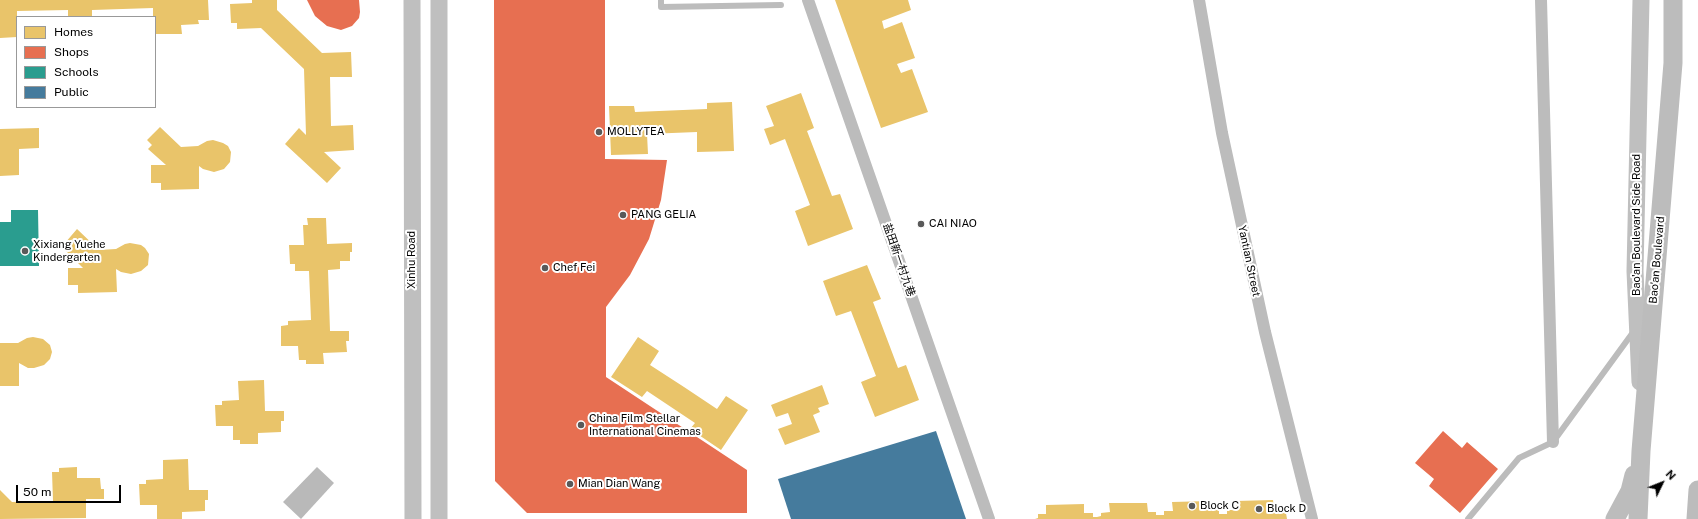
<!DOCTYPE html>
<html>
<head>
<meta charset="utf-8">
<style>
  body { margin:0 }
  #map { position:relative; width:1698px; height:519px; overflow:hidden; background:#fff; font-family:"Public Sans",sans-serif }
  canvas { display:block }
  .legend { position:absolute; left:16px; top:16px; width:140px; height:92px; box-sizing:border-box; background:#fff; border:1px solid #999; margin:0; padding:5px 7px; list-style:none; font-size:12px; color:#000 }
  .legend li { display:flex; align-items:center; gap:8px; height:20px }
  .legend b { width:20px; border:1px solid #999 }
  .north { position:absolute; left:1642px; top:463px; width:40px; height:40px; -webkit-text-stroke:3px #fff; paint-order:stroke; rotate:47deg; font-size:11px; font-weight:700; line-height:16px; text-align:center; color:#000 }
  .north::after { content:''; display:block; margin:auto; width:14px; height:18px; background:#000; clip-path:polygon(50% 0,100% 100%,50% 72%,0 100%) }
  .scale { position:absolute; left:16px; top:485px; width:105px; height:18px; box-sizing:border-box; border:2px solid #000; border-top:0; padding-left:5px; font-size:12px; line-height:14px; white-space:nowrap; color:#000; -webkit-text-stroke:3px #fff; paint-order:stroke }
</style>
</head>
<body>
<div id="map">
<canvas width="1698" height="519"></canvas>
<ul class="legend">
<li><b style="height:11px;background:#e9c46a"></b>Homes</li>
<li><b style="height:11px;background:#e76f51"></b>Shops</li>
<li><b style="height:11px;background:#2a9d8f"></b>Schools</li>
<li><b style="height:11px;background:#457b9d"></b>Public</li>
</ul>
<div class="north">N</div>
<div class="scale">50 m</div>
</div>
<script>
const ctx = document.querySelector('canvas').getContext('2d');
ctx.lineJoin = 'round';
function fillPath(path, color) { ctx.fillStyle = color; ctx.fill(path, 'evenodd'); }
const poly = rows => new Path2D(rows.map(r => 'M' + r).join(''));
function stroke(path, color, width, dash) { ctx.strokeStyle = color; ctx.lineWidth = width; ctx.lineCap = dash ? 'butt' : 'round'; ctx.setLineDash(dash || []); ctx.stroke(path); }
function write(font, color, halo, rows, align = 'center') {
  ctx.font = font + ' "Public Sans","Noto Sans SC",sans-serif'; ctx.lineWidth = 4; ctx.setLineDash([]); ctx.textBaseline = 'middle'; ctx.strokeStyle = halo; ctx.fillStyle = color; for (const [text, x, y, turn = 0] of rows) {
    ctx.save(); ctx.translate(x, y); ctx.rotate((+turn || 0) * Math.PI / 180); ctx.textAlign = isNaN(turn) ? turn : align; if (halo) ctx.strokeText(text, 0, 0); ctx.fillText(text, 0, 0); ctx.restore();
  }
}
fillPath(poly([
  [317,467,334,483,301,519,283,502]
]), '#b9b9b9');
fillPath(poly([
  [0,0,208,0,209,20,198,20,199,24,181,25,182,34,155,34,155,17,153,17,153,8,92,10,92,17,68,17,68,10,17,11,17,37,0,38],
  [252,0,277,0,277,10,322,53,351,52,352,77,330,77,331,126,353,125,354,150,324,152,341,168,327,183,285,144,299,128,306,135,304,69,261,28,237,29,237,23,231,23,230,4,252,3],
  [496,0,600,0,601,55,497,55],
  [835,0,908,0,911,10,882,21,884,29,902,22,915,58,897,64,901,73,912,69,928,112,881,128],
  [511,92,536,92,536,97,549,97,549,120,530,120,530,139,554,139,554,193,534,193,534,179,522,178,522,193,507,193,507,151,511,151,511,122,499,122,499,96,511,96],
  [801,93,814,128,807,131,832,196,840,194,853,229,808,246,795,211,810,205,785,139,770,145,764,129,774,126,766,106],
  [732,102,734,151,697,152,697,132,647,134,648,154,611,155,609,106,634,106,635,112,707,109,707,103],
  [160,127,181,147,198,146,207,141,213,140,223,143,228,146,231,152,230,162,224,169,214,172,203,169,199,166,199,189,161,190,161,183,151,183,151,165,166,165,148,149,152,145,147,140],
  [39,128,39,148,19,149,19,175,0,176,0,129],
  [307,218,326,218,327,244,352,243,352,252,350,252,350,261,340,261,340,269,328,270,330,331,349,331,349,341,346,341,347,352,323,353,324,364,306,364,306,360,299,360,298,346,281,346,281,326,288,325,288,321,311,320,309,271,295,271,295,264,290,264,289,245,304,245,303,225,308,225],
  [77,229,99,250,116,249,125,244,130,243,141,245,145,248,149,254,148,265,141,271,131,274,121,272,116,269,117,292,78,293,78,285,68,285,68,268,83,268,66,251,70,248,65,243],
  [505,261,521,261,521,276,532,276,532,261,552,261,552,315,528,315,528,334,552,334,552,388,532,388,532,373,521,373,520,388,505,388,505,345,509,345,509,303,505,303],
  [867,265,881,299,873,302,898,368,906,365,919,400,875,417,861,382,876,376,851,311,836,316,823,281],
  [33,337,43,339,50,345,52,352,50,359,44,365,34,368,28,368,19,363,19,386,0,386,0,343,18,343,27,338],
  [638,337,659,351,650,365,684,387,717,409,726,396,748,410,721,450,690,429,695,423,647,391,642,397,611,377],
  [264,380,265,411,284,411,284,421,281,421,281,432,258,433,258,444,240,444,240,440,233,440,233,426,216,426,215,405,222,405,222,401,239,400,238,381],
  [822,385,829,404,818,408,820,412,813,415,820,432,785,445,778,429,792,424,788,413,776,417,771,405],
  [188,459,189,490,208,490,208,500,205,500,205,511,182,512,182,519,157,519,157,505,140,505,139,484,146,484,146,480,163,479,163,460],
  [77,467,77,478,100,478,101,489,104,489,104,499,86,499,86,518,0,519,0,490,12,502,53,501,52,472,59,472,59,468],
  [1273,500,1274,509,1282,509,1282,513,1286,513,1287,519,1035,519,1038,518,1038,514,1046,514,1046,505,1084,504,1084,513,1093,513,1093,517,1097,517,1101,516,1101,513,1110,512,1109,503,1147,503,1148,512,1156,512,1156,515,1164,515,1164,511,1173,511,1172,502,1210,501,1211,510,1219,510,1219,514,1227,514,1227,510,1236,510,1236,501]
]), '#e9c46a');
fillPath(poly([
  [307,0,359,0,360,12,359,18,352,26,341,30,327,26,315,16],
  [494,0,605,0,605,159,667,160,661,200,649,239,630,275,606,307,606,377,747,470,747,513,527,513,495,481],
  [1443,431,1462,448,1467,442,1498,469,1460,513,1429,486,1434,479,1415,463]
]), '#e76f51');
fillPath(poly([
  [11,210,38,210,39,266,0,266,0,222,11,222]
]), '#2a9d8f');
fillPath(poly([
  [936,431,966,519,791,519,778,479]
]), '#457b9d');
stroke(poly([
  [661,0,661,7,781,5],
  [1468,519,1519,458,1553,442,1634,331]
]), '#bcbcbc', 6);
stroke(poly([
  [808,0,989,519],
  [1199,0,1222,133,1265,332,1312,519],
  [1541,0,1553,442]
]), '#bcbcbc', 12);
stroke(poly([
  [412,0,413,519],
  [1640,382,1635,271,1641,0],
  [439,519,439,0]
]), '#bfbfbf', 17);
stroke(poly([
  [1615,519,1630,491,1634,475],
  [1638,519,1641,451,1673,63,1673,0],
  [1696,519,1698,490]
]), '#bcbcbc', 19);
for (const [x, y, r, color] of [
  [599,132,4,"#595959"],
  [623,215,4,"#595959"],
  [921,224,4,"#595959"],
  [25,251,4,"#595959"],
  [545,268,4,"#595959"],
  [581,425,4,"#595959"],
  [570,484,4,"#595959"],
  [1192,506,4,"#595959"],
  [1259,509,4,"#595959"]
]) { const dot = new Path2D(); dot.arc(x, y, r, 0, 2 * Math.PI); ctx.fillStyle = color; ctx.fill(dot); stroke(dot, '#fff', 1.5); }
write('11px', '#000', '#fff', [
  ["MOLLYTEA",607,132],
  ["PANG GELIA",631,215],
  ["CAI NIAO",929,224],
  ["Xixiang Yuehe",33,245],
  ["Kindergarten",33,258],
  ["Chef Fei",553,268],
  ["China Film Stellar",589,419],
  ["International Cinemas",589,432],
  ["Mian Dian Wang",578,484],
  ["Block C",1200,506],
  ["Block D",1267,509]
], 'left');
write('11px', '#000', '#fff', [
  ["Bao'an Boulevard Side Road",1637,225,-90],
  ["Xinhu Road",412,260,-90],
  ["盐田新一村九巷",899,260,71],
  ["Bao'an Boulevard",1657,260,-85],
  ["Yantian Street",1249,261,78]
]);
</script>
</body>
</html>
